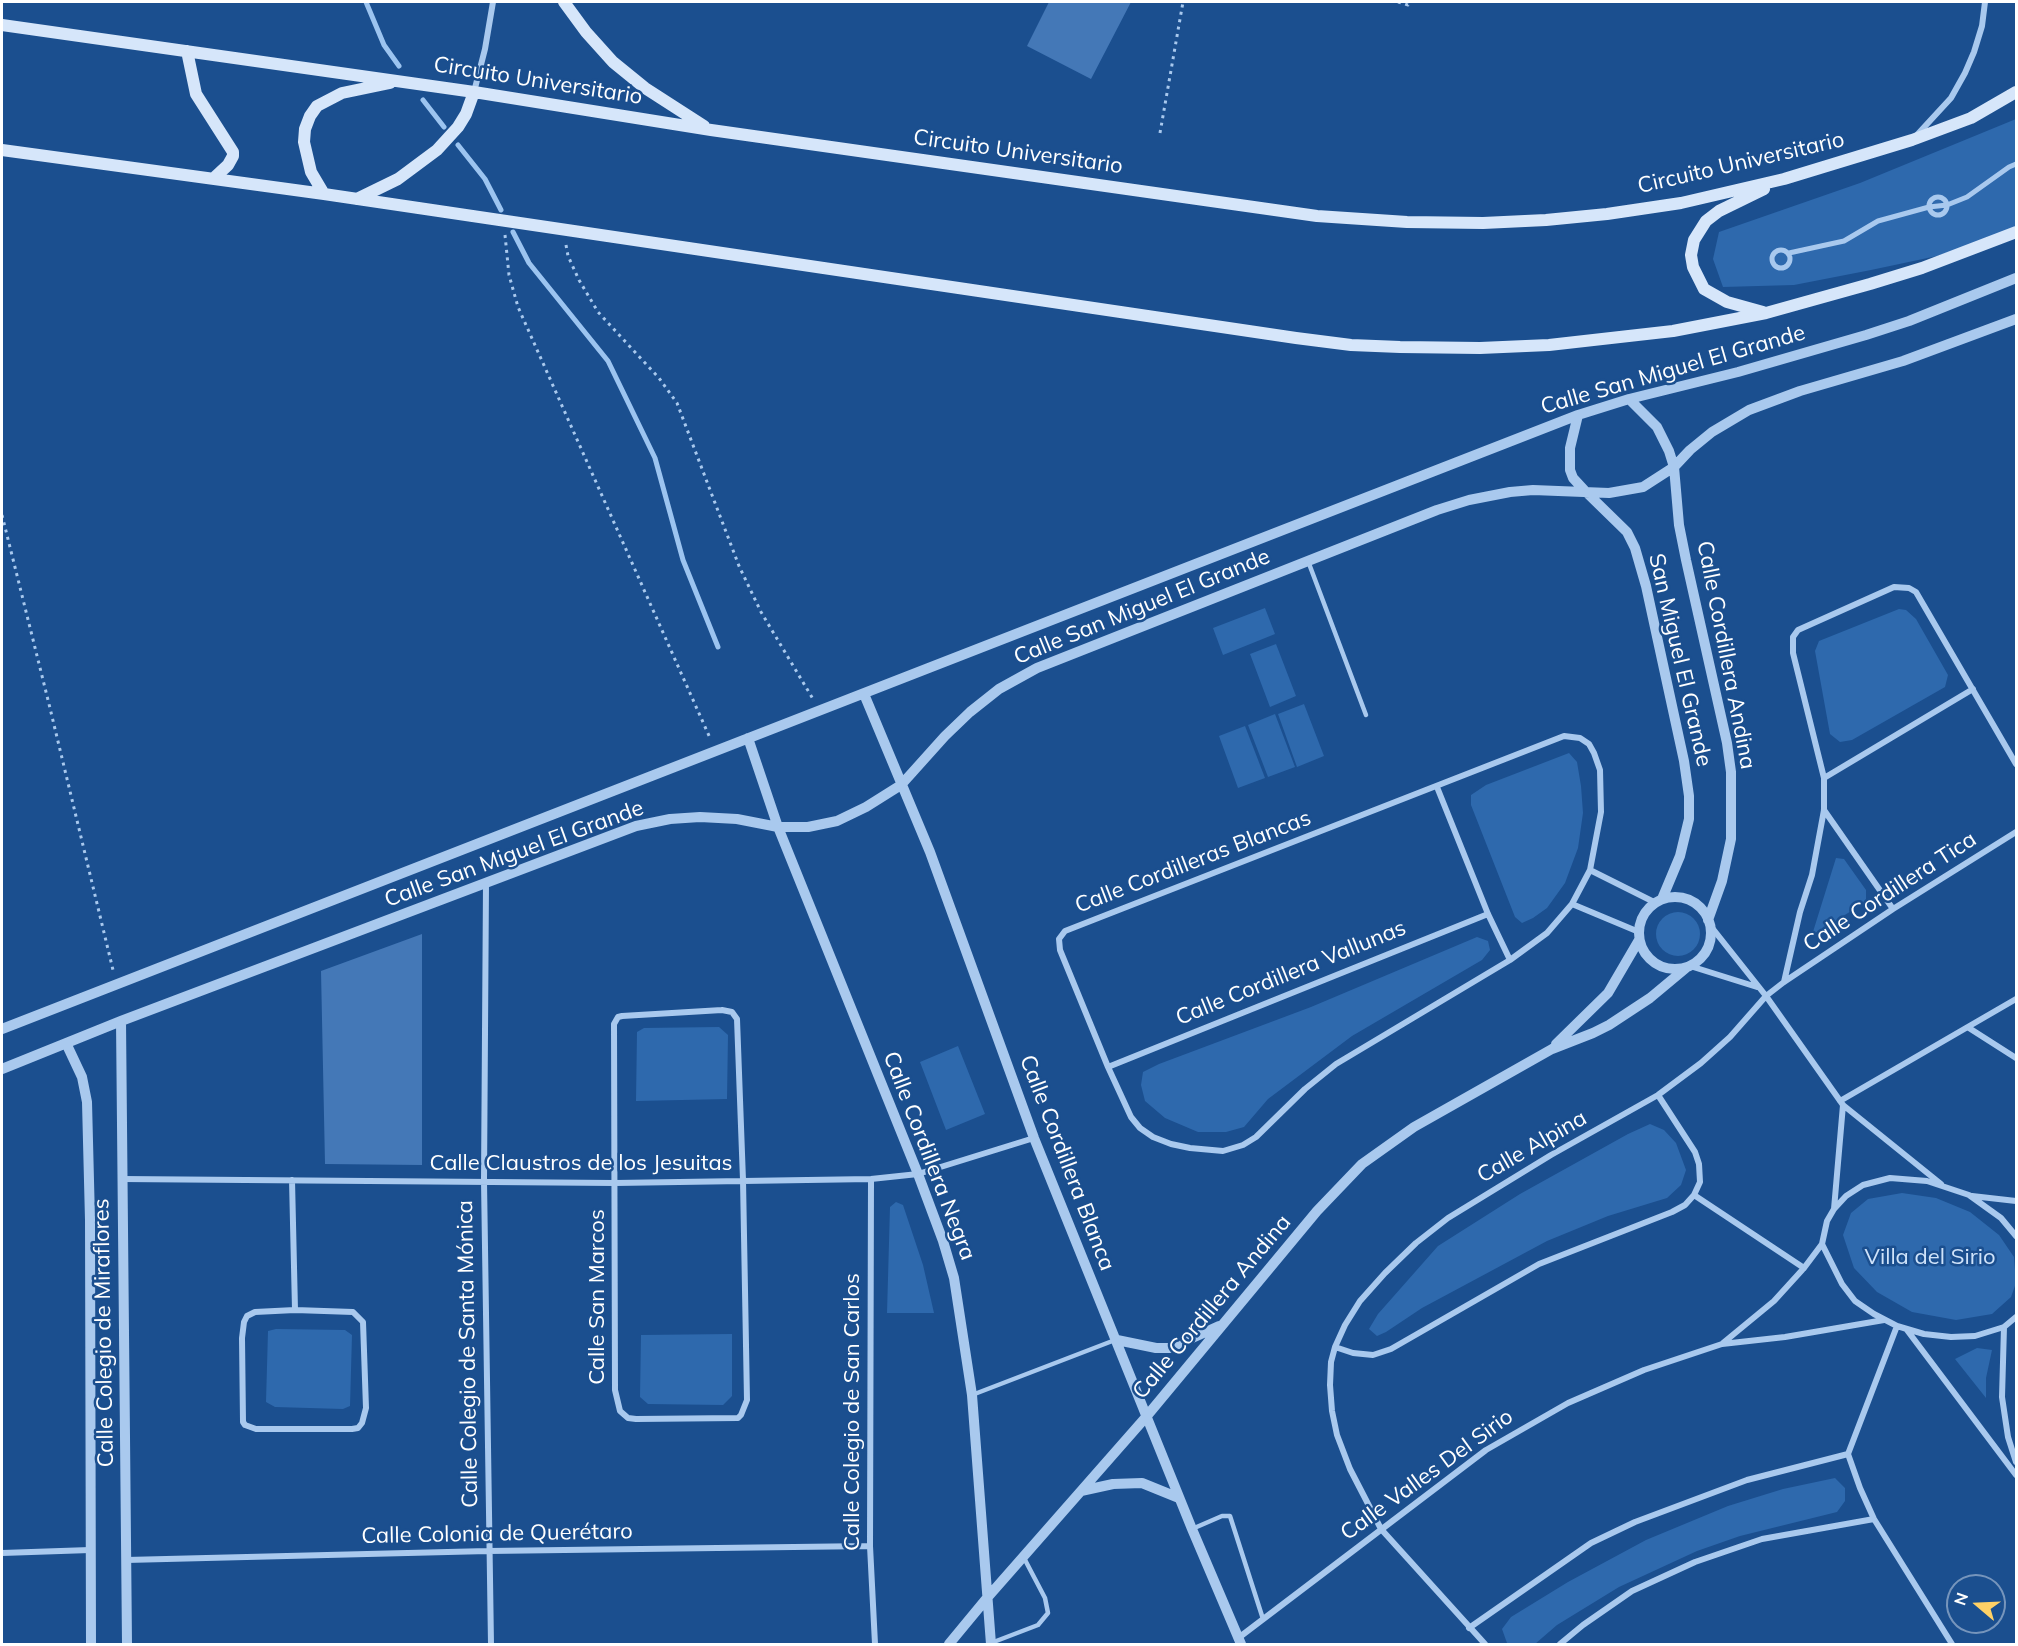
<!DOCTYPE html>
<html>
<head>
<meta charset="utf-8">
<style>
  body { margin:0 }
  #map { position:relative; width:2018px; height:1646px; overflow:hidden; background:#1b4f8f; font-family:Mulish,sans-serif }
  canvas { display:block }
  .frame { position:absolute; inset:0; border:3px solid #fff; pointer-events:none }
  .north { position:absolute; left:1946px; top:1574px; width:60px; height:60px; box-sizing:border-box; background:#1b4f8f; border:2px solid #7695bc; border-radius:50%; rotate:289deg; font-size:16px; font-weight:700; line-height:24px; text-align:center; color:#fff }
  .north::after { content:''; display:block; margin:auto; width:21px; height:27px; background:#ffd166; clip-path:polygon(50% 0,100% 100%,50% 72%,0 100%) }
</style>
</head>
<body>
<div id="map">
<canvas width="2018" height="1646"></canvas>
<div class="frame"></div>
<div class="north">N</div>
</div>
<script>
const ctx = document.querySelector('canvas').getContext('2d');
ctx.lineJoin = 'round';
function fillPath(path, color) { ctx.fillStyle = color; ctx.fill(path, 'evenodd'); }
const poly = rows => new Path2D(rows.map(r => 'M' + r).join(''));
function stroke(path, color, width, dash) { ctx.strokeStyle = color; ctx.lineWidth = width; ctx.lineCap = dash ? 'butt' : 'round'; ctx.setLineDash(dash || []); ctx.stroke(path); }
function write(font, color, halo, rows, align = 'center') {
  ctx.font = font + ' Mulish,sans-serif'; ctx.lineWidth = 5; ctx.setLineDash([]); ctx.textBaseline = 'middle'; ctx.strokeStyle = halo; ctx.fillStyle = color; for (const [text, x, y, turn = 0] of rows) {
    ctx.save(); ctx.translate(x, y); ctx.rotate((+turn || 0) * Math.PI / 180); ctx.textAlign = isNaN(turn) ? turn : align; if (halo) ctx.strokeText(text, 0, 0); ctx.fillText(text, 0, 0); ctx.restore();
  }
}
fillPath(poly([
  [2016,119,2016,226,1996,236,1937,256,1871,270,1794,285,1723,287,1713,259,1719,232,1860,183],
  [1265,608,1275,634,1223,655,1213,628],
  [1899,609,1906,610,1916,619,1948,675,1945,687,1852,740,1840,742,1830,734,1815,651,1819,641],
  [1276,644,1296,696,1270,707,1250,654],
  [1304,704,1324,756,1297,767,1278,714],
  [1275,714,1295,767,1268,777,1248,725],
  [1245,726,1265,778,1238,788,1219,736],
  [1569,753,1577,762,1581,786,1583,813,1578,848,1565,883,1547,908,1533,918,1522,923,1515,917,1471,805,1471,795,1486,785],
  [1836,858,1844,859,1866,890,1866,902,1812,935],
  '1656 934a22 22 0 1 1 44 0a22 22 0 1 1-44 0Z',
  [1477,937,1488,941,1490,950,1482,960,1352,1036,1268,1099,1244,1127,1226,1132,1198,1132,1165,1118,1145,1101,1141,1085,1143,1072,1159,1064,1311,1007],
  [719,1027,728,1035,727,1099,636,1101,637,1032,644,1028],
  [958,1046,985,1114,946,1130,920,1062],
  [1650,1124,1664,1130,1676,1143,1686,1170,1681,1185,1667,1198,1608,1216,1547,1241,1422,1308,1386,1332,1377,1336,1369,1329,1378,1314,1438,1246,1520,1194,1628,1134],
  [1902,1193,1936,1198,1970,1212,1999,1235,2014,1257,2016,1283,2011,1297,1992,1314,1956,1320,1912,1312,1877,1292,1854,1268,1843,1235,1851,1213,1868,1199],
  [896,1202,903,1205,923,1265,934,1313,887,1313,890,1207],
  [276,1329,345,1330,352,1335,350,1406,343,1409,275,1407,266,1402,268,1331],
  [732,1334,732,1396,723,1405,648,1404,640,1397,641,1335],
  [1977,1348,1992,1350,1986,1378,1986,1398,1955,1359],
  [1835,1478,1845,1488,1845,1501,1837,1512,1740,1536,1697,1551,1619,1587,1557,1625,1535,1644,1509,1644,1507,1643,1502,1629,1511,1617,1568,1582,1646,1540,1728,1506,1783,1489]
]), '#2e69ad');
stroke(poly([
  [366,2,384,45,399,66],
  [423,100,444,127],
  [458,145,485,179,501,210],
  [513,232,529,263,608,361,655,458,683,560,718,647]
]), '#9cc4f0', 5);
fillPath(poly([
  [1049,2,1131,2,1091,79,1027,46],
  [422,934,422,1165,325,1164,321,971]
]), '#4478b7');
stroke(poly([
  [1398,2,1408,5,1409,2],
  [1160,133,1183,2],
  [505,235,509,275,518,307,710,738],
  [566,245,568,256,579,280,598,312,659,378,677,403,739,566,761,612,813,699],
  [2,515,49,704,113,970]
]), '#a9c9ee', 3, [3, 4.5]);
stroke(poly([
  [1308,561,1366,715],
  [972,1395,1115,1340],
  [1192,1529,1222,1516,1230,1516,1263,1619],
  [991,1643,1038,1625,1048,1613,1045,1598,1024,1558]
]), '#a9c9ee', 4.5);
stroke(poly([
  '1929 206a9 9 0 1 1 18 0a9 9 0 1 1-18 0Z',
  '1772 259a9 9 0 1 1 18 0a9 9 0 1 1-18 0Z',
  [1789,253,1844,241,1878,221,1929,207,1947,205,1967,197,2009,167,2016,164]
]), '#a9c9ee', 5);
stroke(poly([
  [474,92,485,49,493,2],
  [1916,136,1951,98,1965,73,1974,52,1982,26,1985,2],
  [1564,736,1580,738,1589,744,1594,753,1600,770,1601,812,1590,870,1572,904,1547,933,1510,960,1336,1064,1305,1089,1256,1137,1243,1145,1223,1151,1190,1148,1171,1144,1153,1137,1140,1128,1131,1117,1108,1067,1060,950,1059,939,1065,931,1564,736],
  [1824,778,1973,689],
  [1437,787,1488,914,1510,960],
  [1824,810,1893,909],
  [1590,870,1656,903],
  [486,884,484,1181,491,1644],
  [1572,904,1639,932],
  [1709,924,1766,996,1843,1105,1941,1184],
  [1690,966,1757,987],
  [1784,982,1800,912,1812,875,1824,810,1824,778,1793,653,1793,637,1798,630,1894,587,1909,588,1916,592,2016,764],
  [722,1010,732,1012,737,1019,743,1180,747,1400,741,1415,738,1418,636,1419,628,1418,620,1411,615,1390,614,1024,618,1017,622,1016,722,1010],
  [1969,1028,2016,1058],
  [1108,1067,1488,914],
  [1840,1101,2016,999],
  [122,1179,615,1183,871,1179,918,1174,1034,1138],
  [871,1179,870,1546,875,1644],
  [292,1180,295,1310,255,1312,247,1316,244,1322,242,1338,243,1422,245,1425,256,1429,352,1429,358,1428,362,1423,366,1408,363,1322,353,1312,295,1310],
  [1694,1195,1804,1268],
  [1972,1196,2016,1201],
  [1834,1209,1843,1105],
  [2016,1236,2001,1218,1969,1195,1927,1181,1890,1178,1863,1185,1846,1196,1834,1209,1827,1221,1822,1244,1842,1284,1855,1301,1874,1314,1897,1326,1924,1334,1951,1337,1975,1336,2004,1327,2016,1317],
  [1897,1326,1848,1454,1860,1488,1874,1519,1952,1644],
  [2004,1327,2002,1397,2008,1437,2016,1462],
  [1907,1330,2016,1475],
  [1723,1343,1774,1301,1804,1268,1822,1244],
  [1335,1347,1353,1353,1373,1355,1391,1349,1539,1264,1672,1212,1685,1205,1694,1195,1700,1182,1699,1164,1695,1152,1658,1095],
  [2,1553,90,1550],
  [126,1560,488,1551,870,1546],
  [1469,1628,1591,1543,1635,1522,1747,1480,1848,1454],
  [1237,1639,1486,1450,1568,1403,1644,1370,1722,1344,1785,1337,1884,1320],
  [1485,1644,1381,1529,1350,1469,1337,1435,1332,1411,1330,1385,1331,1362,1335,1347,1345,1325,1360,1301,1385,1273,1416,1243,1448,1218,1551,1155,1658,1095,1701,1063,1730,1037,1766,996,1784,982,1893,909,2016,832],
  [1560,1644,1583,1625,1632,1591,1695,1562,1762,1539,1874,1519]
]), '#a9c9ee', 6);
stroke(poly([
  [1629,399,1657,427,1669,451,1674,467,1679,525,1686,560,1727,743,1731,772,1731,839,1722,881,1708,920],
  [1578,415,1570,448,1570,470,1573,478,1585,491,1627,532,1635,548,1646,586,1684,761,1689,796,1689,819,1680,856,1662,899],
  [864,694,930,852,1034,1138,1192,1529,1241,1644],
  [748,738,778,827,918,1174,943,1241,954,1278,972,1395,991,1644],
  '1639 933a36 36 0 1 1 72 0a36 36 0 1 1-72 0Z',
  [121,1021,127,1644],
  [2,1029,1578,415,1629,399,1738,372,1866,335,1909,321,2016,278],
  [66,1043,82,1077,87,1102,90,1220,91,1644],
  [1556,1044,1608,993,1639,940],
  [2,1069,121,1021,636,826,670,819,700,817,737,819,778,827,808,827,837,821,866,807,901,785,945,736,970,712,999,689,1037,668,1437,510,1469,500,1510,492,1533,490,1609,493,1643,487,1674,467,1690,450,1712,432,1749,410,1800,391,1903,361,2016,319],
  [1117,1340,1156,1348,1170,1348,1219,1326],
  [1081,1491,1113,1484,1142,1483,1179,1498],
  [949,1644,987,1598,1146,1417,1317,1211,1362,1164,1414,1127,1552,1049,1593,1033,1609,1025,1650,998,1686,968]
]), '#a9c9ee', 10);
stroke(poly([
  [564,2,586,32,613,62,645,88,704,126],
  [2,25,474,92,711,130,1317,216,1407,222,1483,223,1546,220,1607,214,1681,203,1784,179,1912,140,1971,118,2016,92],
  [187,51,196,94,233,152,233,156,228,165,214,178],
  [2,150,324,194,1296,338,1351,345,1400,347,1480,348,1549,345,1673,331,1766,313,1870,284,1922,268,2016,232],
  [324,194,311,172,304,142,305,129,310,116,317,106,342,93,390,83],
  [357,199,398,179,437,150,458,127,466,114,474,92],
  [1763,312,1727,302,1704,289,1693,267,1691,255,1694,240,1706,221,1719,211,1764,189]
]), '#d6e6fa', 12);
write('22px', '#fff', '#1b4f8f', [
  ["Circuito Universitario",538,81,9],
  ["Circuito Universitario",1018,152,8],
  ["Circuito Universitario",1741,163,-13],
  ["Calle San Miguel El Grande",1673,370,-16],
  ["Calle San Miguel El Grande",1142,607,-22],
  ["Calle Cordillera Andina",1726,655,79],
  ["San Miguel El Grande",1680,660,77],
  ["Calle San Miguel El Grande",514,854,-20],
  ["Calle Cordilleras Blancas",1193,862,-21],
  ["Calle Cordillera Tica",1890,892,-33],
  ["Calle Cordillera Vallunas",1291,973,-22],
  ["Calle Alpina",1532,1147,-30],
  ["Calle Cordillera Negra",929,1156,69],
  ["Calle Claustros de los Jesuitas",581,1163],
  ["Calle Cordillera Blanca",1067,1163,69],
  ["Calle San Marcos",597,1297,-90],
  ["Calle Cordillera Andina",1212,1307,-50],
  ["Calle Colegio de Miraflores",104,1333,-91],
  ["Calle Colegio de Santa Mónica",468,1354,-91],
  ["Calle Colegio de San Carlos",852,1412,-90],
  ["Calle Valles Del Sirio",1427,1475,-36],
  ["Calle Colonia de Querétaro",497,1534,-1]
]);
write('22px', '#cfe3fa', '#1b4f8f', [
  ["Villa del Sirio",1930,1257]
]);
</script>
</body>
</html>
